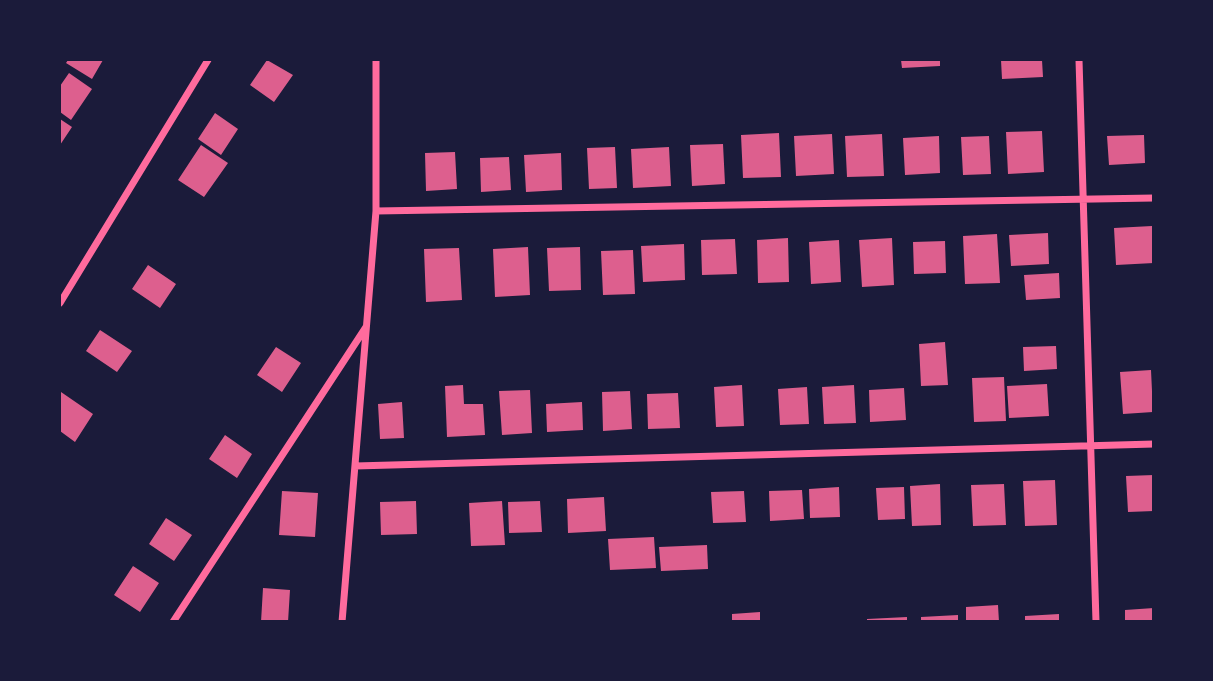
<!DOCTYPE html>
<html>
<head>
<meta charset="utf-8">
<style>
  body { margin:0 }
  #map { position:relative; width:1213px; height:681px; overflow:hidden; background:#1b1b3a; font-family:Lato,sans-serif }
  canvas { display:block }
  .frame { position:absolute; inset:0; border:61px solid #1b1b3a; pointer-events:none }
</style>
</head>
<body>
<div id="map">
<canvas width="1213" height="681"></canvas>
<div class="frame"></div>
</div>
<script>
const ctx = document.querySelector('canvas').getContext('2d');
ctx.lineJoin = 'round';
function fillPath(path, color) { ctx.fillStyle = color; ctx.fill(path, 'evenodd'); }
const poly = rows => new Path2D(rows.map(r => 'M' + r).join(''));
function stroke(path, color, width, dash) { ctx.strokeStyle = color; ctx.lineWidth = width; ctx.lineCap = dash ? 'butt' : 'round'; ctx.setLineDash(dash || []); ctx.stroke(path); }
fillPath(poly([
  [68,60,103,60,92,79,66,63],
  [267,60,293,75,274,102,250,85],
  [901,60,940,60,940,66,902,68],
  [1001,60,1042,60,1043,77,1002,79],
  [69,73,92,89,71,120,60,112,60,86],
  [215,113,238,129,221,155,198,139],
  [60,119,72,127,60,145],
  [1042,131,1044,172,1008,174,1006,132],
  [779,133,781,177,743,178,741,135],
  [832,134,834,174,796,176,794,136],
  [882,134,884,176,847,177,845,136],
  [1144,135,1145,163,1109,165,1107,136],
  [939,136,940,173,905,175,903,138],
  [989,136,991,174,963,175,961,137],
  [723,144,725,184,692,186,690,145],
  [201,145,228,163,204,197,178,180],
  [615,147,617,188,589,189,587,148],
  [669,147,671,186,633,188,631,149],
  [455,152,457,189,426,191,425,153],
  [561,153,562,190,526,192,524,155],
  [509,157,511,190,481,192,480,158],
  [1152,226,1154,263,1116,265,1114,228],
  [1048,233,1049,264,1011,266,1009,235],
  [997,234,1000,283,965,284,963,236],
  [788,238,789,282,758,283,757,240],
  [892,238,894,285,862,287,859,240],
  [735,239,737,274,702,275,701,240],
  [839,240,841,282,811,284,809,242],
  [945,241,946,273,914,274,913,242],
  [684,244,685,280,643,282,641,246],
  [528,247,530,295,495,297,493,249],
  [580,247,581,290,549,291,547,248],
  [459,248,462,300,426,302,424,249],
  [633,250,635,294,603,295,601,251],
  [148,265,176,284,160,308,132,289],
  [1059,273,1060,298,1026,300,1024,275],
  [100,330,132,351,117,372,86,351],
  [945,342,948,385,921,386,919,344],
  [1056,346,1057,369,1024,371,1023,347],
  [276,347,301,363,282,392,257,375],
  [1151,370,1153,412,1123,414,1120,372],
  [1004,377,1006,421,974,422,972,378],
  [1047,384,1049,416,1009,418,1007,386],
  [463,385,464,404,483,404,485,435,447,437,445,386],
  [742,385,744,426,716,427,714,387],
  [854,385,856,423,824,424,822,387],
  [807,387,809,424,780,425,778,389],
  [904,388,906,420,870,422,869,390],
  [530,390,532,433,502,435,499,391],
  [630,391,632,429,603,431,602,392],
  [61,392,93,414,75,442,60,431],
  [678,393,680,428,648,429,647,394],
  [402,402,404,438,380,439,378,404],
  [582,402,583,430,547,432,546,404],
  [225,435,252,454,237,478,209,459],
  [1154,475,1154,511,1128,512,1126,476],
  [1055,480,1057,525,1025,526,1023,481],
  [940,484,941,525,912,526,910,486],
  [1004,484,1006,525,973,526,971,485],
  [839,487,840,517,810,518,809,489],
  [904,487,905,519,878,520,876,488],
  [802,490,804,519,770,521,769,491],
  [282,491,318,493,315,537,279,535],
  [744,491,746,522,713,523,711,492],
  [604,497,606,531,568,533,567,499],
  [416,501,417,534,381,535,380,502],
  [502,501,505,545,471,546,469,503],
  [540,501,542,532,509,533,508,502],
  [166,518,192,535,174,561,149,544],
  [654,537,656,568,610,570,608,539],
  [707,545,708,569,661,571,659,547],
  [133,566,159,583,140,612,114,595],
  [263,588,290,590,288,622,261,622],
  [998,605,999,622,966,622,966,607],
  [1154,608,1154,622,1125,622,1125,610],
  [760,612,760,622,732,622,732,614],
  [1059,614,1059,622,1025,622,1025,616],
  [958,615,958,622,921,622,921,617],
  [907,617,907,622,867,622,867,619]
]), '#dd5f8e');
stroke(poly([
  [1079,60,1096,622],
  [376,211,1154,198],
  [60,303,208,60],
  [355,466,1154,444],
  [173,622,366,327],
  [342,622,376,211,376,60]
]), '#ff6b9d', 7);
</script>
</body>
</html>
